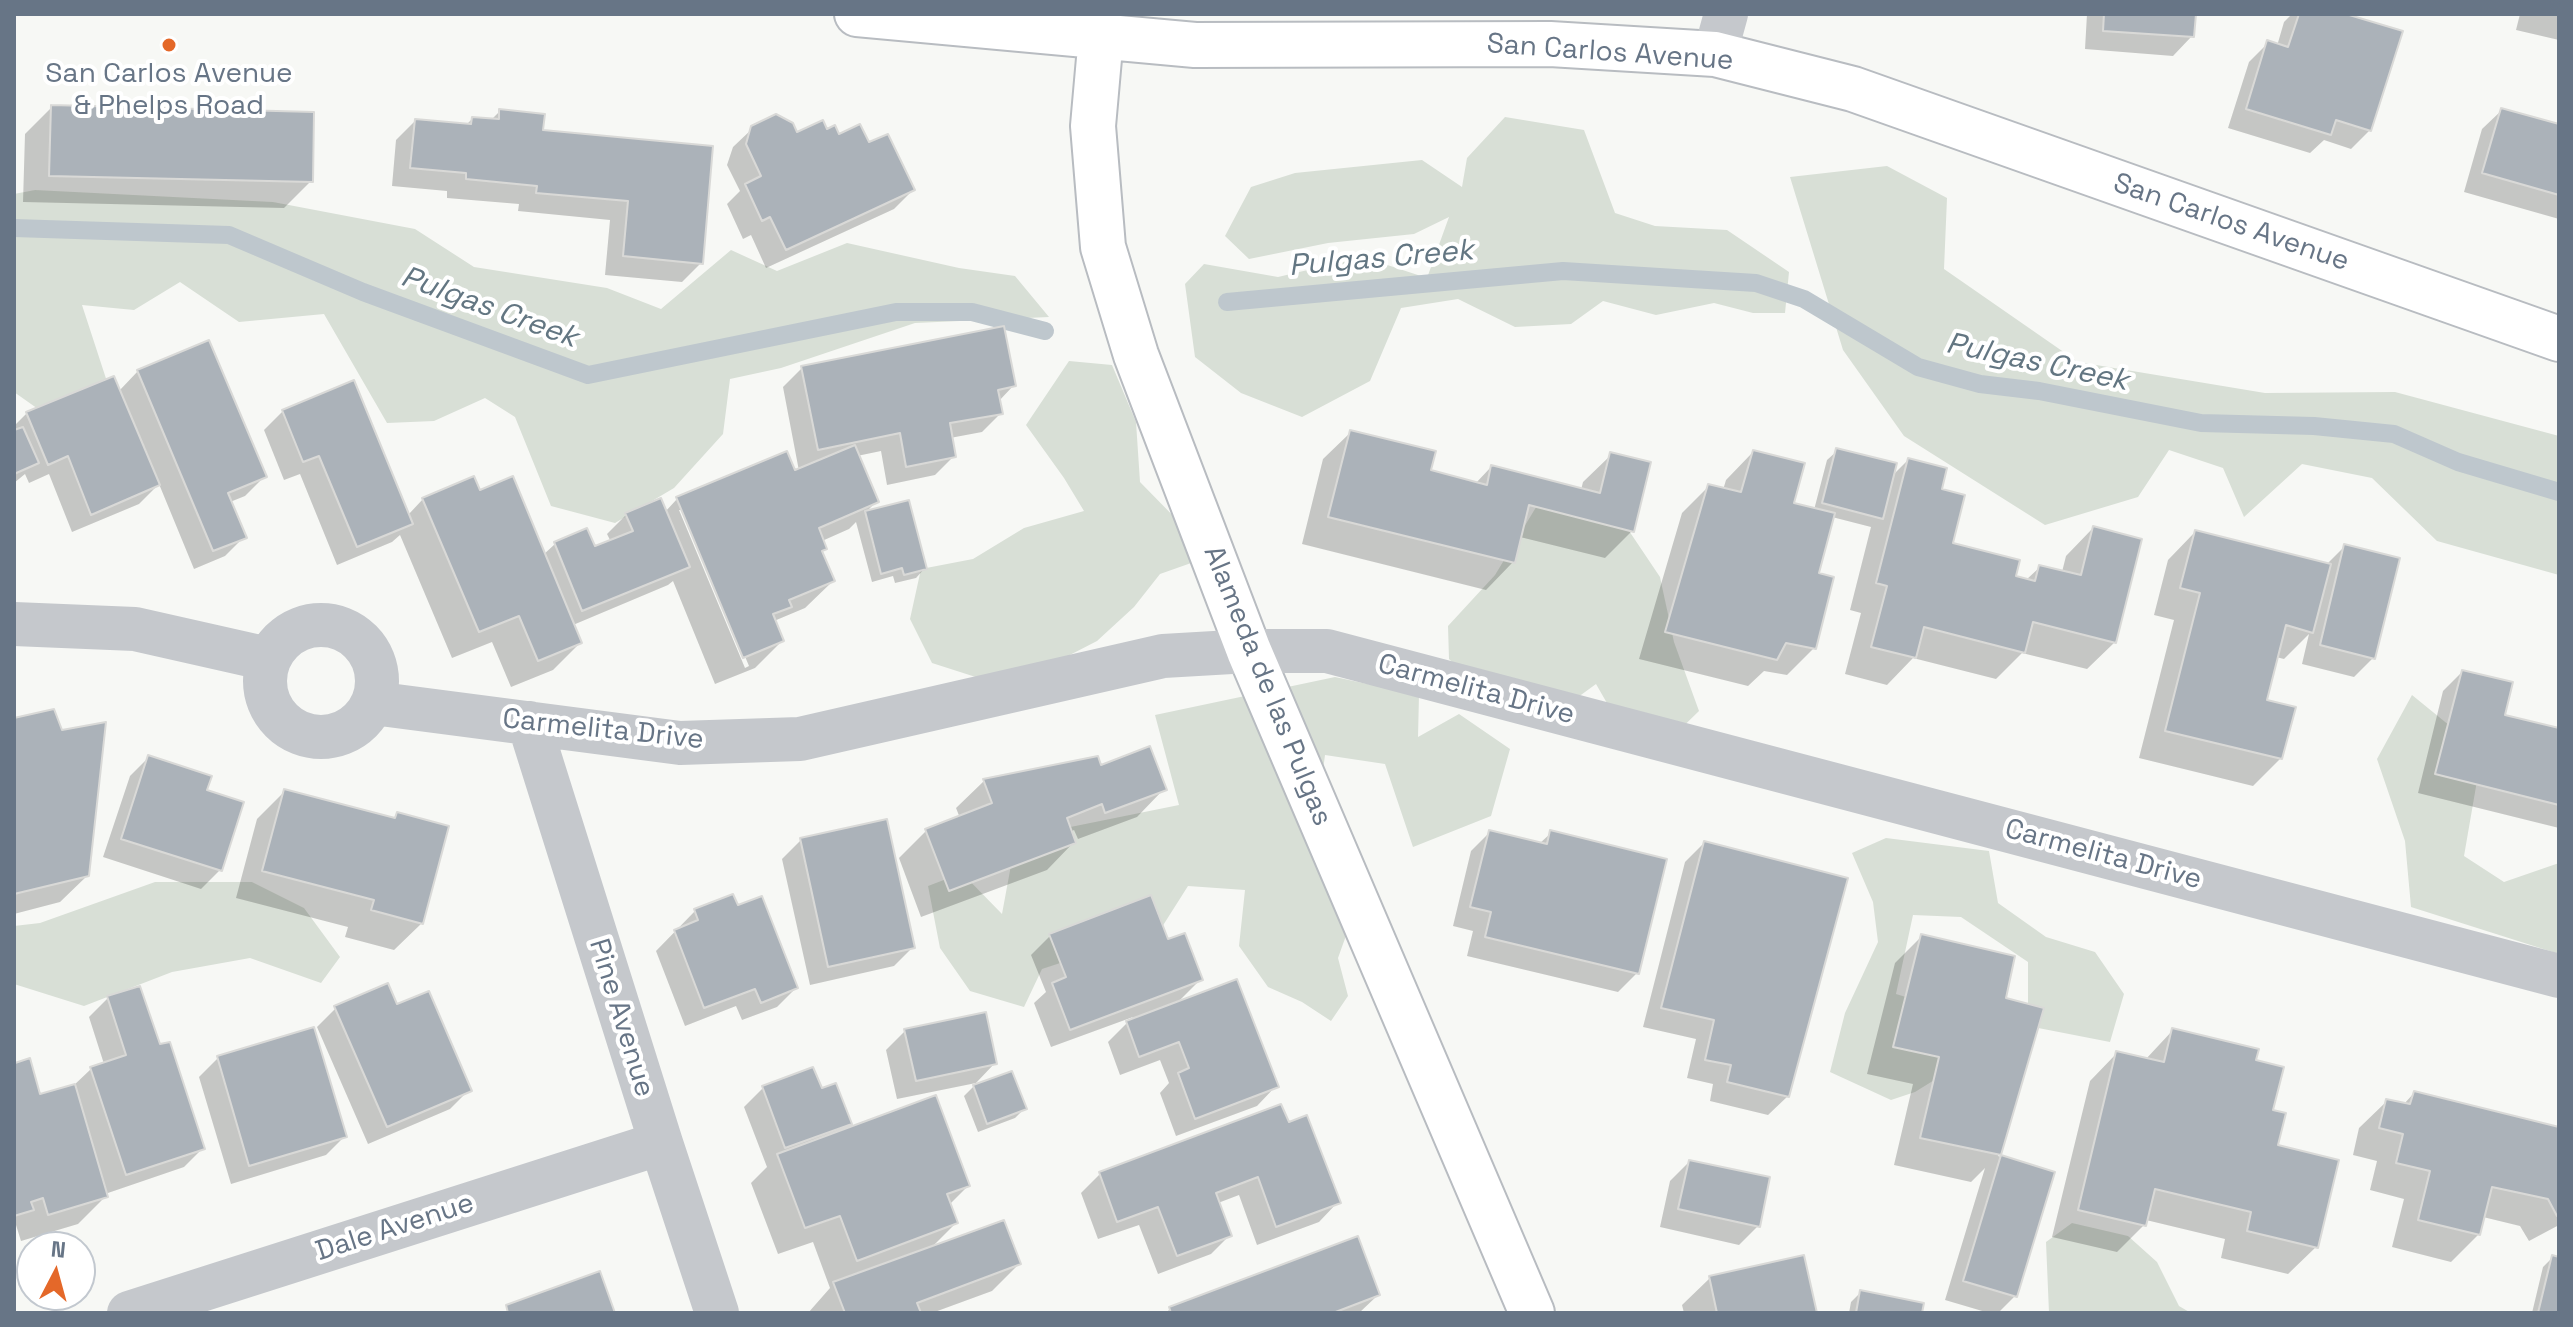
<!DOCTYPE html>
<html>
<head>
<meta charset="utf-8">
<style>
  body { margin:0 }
  #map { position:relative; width:2573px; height:1327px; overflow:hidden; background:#f7f8f5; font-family:"Space Grotesk",sans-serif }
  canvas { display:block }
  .frame { position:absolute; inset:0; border:16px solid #677586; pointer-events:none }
  .north { position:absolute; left:16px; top:1231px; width:80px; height:80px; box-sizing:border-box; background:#fff; border:2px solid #c2c8cf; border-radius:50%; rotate:6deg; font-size:22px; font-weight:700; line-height:32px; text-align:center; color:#677586 }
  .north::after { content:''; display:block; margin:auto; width:28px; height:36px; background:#e46829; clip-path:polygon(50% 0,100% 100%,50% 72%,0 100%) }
</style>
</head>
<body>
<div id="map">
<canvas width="2573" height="1327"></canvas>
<div class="frame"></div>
<div class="north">N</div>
</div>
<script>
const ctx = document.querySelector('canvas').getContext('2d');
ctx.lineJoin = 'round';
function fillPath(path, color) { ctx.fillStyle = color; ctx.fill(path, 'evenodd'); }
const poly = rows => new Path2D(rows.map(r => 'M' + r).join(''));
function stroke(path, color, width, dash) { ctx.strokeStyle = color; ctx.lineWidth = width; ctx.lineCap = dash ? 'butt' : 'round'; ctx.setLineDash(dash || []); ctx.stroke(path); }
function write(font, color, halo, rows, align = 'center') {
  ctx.font = font + ' "Space Grotesk",sans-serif'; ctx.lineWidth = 8; ctx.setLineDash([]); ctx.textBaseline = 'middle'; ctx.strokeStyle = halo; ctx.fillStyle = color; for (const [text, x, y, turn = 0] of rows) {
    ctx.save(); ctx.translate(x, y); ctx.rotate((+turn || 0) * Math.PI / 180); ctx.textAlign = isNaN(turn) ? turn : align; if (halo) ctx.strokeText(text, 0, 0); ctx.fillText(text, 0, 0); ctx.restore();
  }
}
fillPath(poly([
  [1505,117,1584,130,1615,213,1655,226,1727,230,1789,272,1785,313,1753,313,1714,303,1656,315,1603,301,1571,324,1515,327,1458,299,1401,308,1370,381,1302,417,1241,393,1195,357,1185,284,1204,264,1278,277,1363,257,1427,278,1449,217,1414,234,1328,243,1249,259,1225,236,1251,187,1295,173,1422,160,1462,187,1467,158],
  [1887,166,1947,198,1944,269,2078,362,2265,393,2395,392,2559,436,2559,575,2437,541,2372,478,2302,464,2244,517,2223,468,2169,450,2138,497,2045,525,1904,436,1843,350,1790,177],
  [35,190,273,202,415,229,474,267,607,288,661,309,731,250,777,271,847,243,959,268,1015,276,1049,317,915,323,781,368,730,379,723,434,674,488,615,523,551,506,515,417,485,398,434,421,387,423,324,314,239,322,180,282,134,310,82,305,113,400,48,416,14,392,14,194],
  [1069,361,1112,365,1136,422,1140,482,1187,530,1194,562,1160,574,1134,607,1097,641,1029,676,985,680,932,663,910,619,921,569,973,559,1024,528,1084,511,1064,478,1026,425],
  [1544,494,1613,507,1660,577,1674,642,1699,711,1662,747,1627,738,1596,684,1548,719,1502,711,1449,659,1448,626,1495,575],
  [1335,677,1419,695,1418,737,1459,714,1510,749,1491,816,1413,847,1385,764,1325,755,1315,832,1353,916,1338,958,1348,996,1331,1021,1302,1002,1268,987,1239,946,1245,890,1188,886,1148,949,1100,950,1042,969,1024,1007,970,991,940,948,928,886,962,873,1002,914,1016,838,1179,805,1155,715],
  [2412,695,2482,752,2464,856,2504,882,2559,863,2559,954,2411,907,2405,841,2377,759],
  [1886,838,1989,851,1998,903,2046,937,2095,952,2124,994,2110,1042,2028,1026,2028,962,1961,917,1913,915,1896,994,1936,1006,1957,1066,1915,1092,1891,1100,1830,1072,1845,1013,1878,942,1873,902,1852,853],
  [155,882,252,882,304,908,340,957,321,983,250,958,172,972,84,1006,14,984,14,926,40,923],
  [2072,1223,2128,1236,2157,1262,2179,1306,2191,1313,2049,1313,2046,1242]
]), '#d8dfd6');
fillPath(poly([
  [2087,14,2194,14,2192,36,2173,56,2085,49],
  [2292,14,2339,14,2370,130,2351,149,2324,140,2310,153,2228,128,2249,62,2268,43,2277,46,2284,22],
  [2520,14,2559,14,2559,40,2516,30],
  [52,107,311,181,284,208,23,202,25,134],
  [2502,110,2559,126,2559,219,2464,192,2482,129],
  [500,111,541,132,711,148,701,263,682,282,605,275,610,220,518,211,519,204,447,198,447,191,392,186,396,140,415,121,465,126,472,119,491,120],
  [753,128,796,134,826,132,868,145,913,190,894,209,766,268,751,235,743,239,727,204,740,191,727,165,733,147],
  [802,368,1014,385,998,402,1001,413,982,432,950,438,954,456,935,475,887,485,881,451,857,456,876,502,865,513,907,502,925,568,916,578,895,583,893,576,872,582,856,522,849,529,822,541,821,552,833,581,805,608,774,621,782,641,755,668,715,684,673,581,668,585,573,625,580,643,553,670,511,687,492,642,452,658,400,535,392,542,337,565,300,474,284,480,264,430,283,411,408,515,423,499,479,493,543,555,555,544,594,549,611,542,607,534,626,515,665,512,677,499,799,471,783,387],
  [679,510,684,510,749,666,745,668],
  [138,371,264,477,245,496,230,502,244,537,225,556,194,569,159,484,139,504,72,532,49,474,29,483,25,474,14,483,14,426,27,413,119,391],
  [1351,432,1428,471,1475,484,1491,467,1581,490,1583,482,1611,455,1632,531,1605,558,1520,537,1513,562,1486,590,1302,544,1323,459],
  [1837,451,1891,477,1908,460,1940,491,1951,545,2014,577,2026,580,2040,567,2062,572,2066,556,2093,528,2115,642,2087,669,2022,653,1996,679,1913,658,1887,685,1845,674,1861,613,1850,610,1871,527,1832,517,1817,575,1814,648,1787,675,1764,671,1748,686,1639,659,1682,513,1709,486,1723,490,1726,480,1753,452,1792,505,1814,510,1827,460],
  [2195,532,2326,565,2345,546,2373,658,2354,677,2302,664,2309,634,2284,659,2276,657,2265,702,2281,758,2253,786,2139,758,2174,620,2154,615,2168,560],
  [2462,672,2503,716,2559,730,2559,828,2418,793,2443,691],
  [14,720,61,732,88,875,60,902,14,914],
  [149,757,205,791,220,870,201,889,103,857,130,776],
  [1096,758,1100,767,1164,789,1137,817,1078,839,1074,830,1070,832,1074,842,1047,870,921,917,899,858,926,831,960,818,956,808,984,781],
  [284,792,392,820,398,814,422,923,394,950,345,937,348,927,236,898,257,819],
  [1490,832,1539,844,1551,833,1637,973,1618,992,1467,956,1473,931,1453,926,1471,851],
  [801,840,913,947,894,966,810,985,782,859],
  [1704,843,1788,1096,1768,1115,1710,1101,1713,1084,1687,1078,1696,1039,1643,1027,1685,862],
  [737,908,796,988,777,1007,742,1020,736,1006,685,1026,656,951,695,911],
  [1050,936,1167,942,1200,980,1176,1004,1276,1086,1257,1106,1176,1136,1160,1093,1169,1083,1160,1060,1120,1075,1108,1042,1133,1017,1051,1047,1034,1003,1046,992,1031,955],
  [1922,936,2003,1000,2042,1009,1998,1156,2053,1174,2015,1296,1998,1313,1989,1313,1945,1300,1985,1168,1971,1182,1894,1165,1913,1084,1867,1074,1895,963],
  [139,988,158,1047,203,1148,184,1167,105,1194,105,1197,78,1224,21,1241,16,1225,14,1227,14,1065,38,1097,72,1087,91,1069,104,1064,89,1017,108,998],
  [396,1007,469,1090,450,1109,368,1144,317,1027,336,1008],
  [2173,1030,2254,1062,2271,1111,2276,1146,2316,1247,2288,1274,2221,1258,2225,1239,2146,1220,2144,1225,2117,1252,2052,1237,2090,1081,2117,1053,2145,1060],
  [905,1031,995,1063,976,1083,897,1099,886,1050],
  [218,1058,345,1136,326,1155,231,1184,199,1077],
  [974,1086,1024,1109,1015,1118,978,1132,964,1096],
  [763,1088,820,1090,849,1123,839,1134,968,1186,949,1205,956,1223,930,1249,1019,1264,992,1291,932,1313,808,1313,830,1288,813,1242,778,1254,751,1183,767,1167,744,1107],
  [2414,1093,2559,1129,2559,1225,2529,1241,2520,1226,2483,1217,2479,1234,2451,1262,2392,1247,2404,1199,2370,1190,2377,1161,2353,1155,2359,1128,2387,1101,2403,1105],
  [1288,1124,1338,1202,1319,1222,1257,1245,1239,1195,1218,1203,1230,1235,1211,1254,1158,1274,1139,1225,1098,1239,1081,1193,1100,1174],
  [1689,1162,1758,1226,1739,1245,1660,1227,1670,1181],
  [2552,1258,2559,1259,2559,1313,2532,1313,2543,1267],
  [1710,1278,1815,1313,1684,1313,1682,1305],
  [1861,1292,1920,1313,1849,1313,1851,1302],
  [1378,1295,1359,1313,1166,1313,1170,1309]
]), '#0003');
stroke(poly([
  [14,228,229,235,363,292,588,375,896,312,972,312,1045,331],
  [1227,302,1563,271,1756,283,1804,299,1918,367,1980,384,2039,391,2201,423,2314,426,2394,434,2458,462,2559,492]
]), '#bec7cd', 18);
const building = poly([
  [2104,14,2196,14,2194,37,2103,31,2104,14],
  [2299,14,2346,14,2403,31,2371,131,2336,120,2331,135,2246,109,2267,40,2288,47,2299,14],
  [51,105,314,112,313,182,49,176,51,105],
  [2501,108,2559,124,2559,195,2482,173,2501,108],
  [499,109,545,114,543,130,713,146,703,264,623,256,628,201,536,193,537,186,466,179,466,173,410,168,415,119,471,124,472,117,499,119,499,109],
  [776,114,793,123,797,132,823,120,827,129,835,125,839,134,860,124,869,142,888,134,915,190,786,250,770,217,762,221,745,184,761,176,746,144,751,126,776,114],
  [1004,326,1016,386,998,390,1003,414,950,423,956,457,906,467,900,433,818,450,801,366,1004,326],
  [209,340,267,477,228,493,247,538,213,551,137,370,209,340],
  [114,376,160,485,91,515,68,456,48,465,26,412,114,376],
  [354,380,413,524,357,547,319,456,303,462,282,410,354,380],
  [23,427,39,463,14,474,14,430,23,427],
  [1350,430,1436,451,1431,470,1487,485,1491,465,1600,493,1610,452,1651,462,1634,532,1529,505,1515,563,1328,517,1350,430],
  [855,445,879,502,819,528,827,549,822,551,835,581,789,600,792,607,773,614,784,641,743,658,676,497,787,451,795,470,855,445],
  [1836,448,1897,463,1883,519,1822,503,1836,448],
  [1753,450,1805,463,1794,503,1835,513,1819,573,1834,577,1816,649,1786,643,1777,660,1665,632,1708,484,1741,492,1753,450],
  [1908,458,1947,468,1942,489,1965,495,1953,543,2020,560,2016,576,2035,581,2039,565,2081,575,2093,526,2142,539,2116,643,2033,622,2025,653,1924,627,1916,658,1871,647,1887,586,1876,583,1908,458],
  [474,476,480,490,513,476,582,643,538,661,519,616,479,632,422,498,474,476],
  [661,498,690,567,582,611,554,542,587,528,595,546,633,531,625,513,661,498],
  [909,500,927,569,904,575,902,568,881,574,865,511,909,500],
  [2195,530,2331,564,2313,633,2286,625,2267,700,2296,707,2282,759,2165,731,2200,593,2180,588,2195,530],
  [2344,544,2400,558,2375,659,2320,645,2344,544],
  [2462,670,2513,682,2505,715,2559,728,2559,805,2435,774,2462,670],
  [54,709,62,730,106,722,89,876,14,894,14,718,54,709],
  [1150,746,1167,790,1105,813,1102,804,1067,818,1076,843,949,891,925,829,992,803,983,779,1098,756,1101,765,1150,746],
  [148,755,212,776,207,790,244,802,222,871,121,839,148,755],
  [284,789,395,818,397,812,449,826,423,924,371,910,374,900,262,871,284,789],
  [887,819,915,948,828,967,800,838,887,819],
  [1489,830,1547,844,1550,830,1667,859,1639,974,1485,937,1491,912,1470,907,1489,830],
  [1704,841,1848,878,1789,1097,1727,1082,1731,1065,1705,1060,1714,1020,1661,1008,1704,841],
  [733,894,738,905,762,896,798,988,761,1003,755,989,704,1008,674,930,698,920,694,909,733,894],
  [1151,895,1168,939,1185,933,1203,980,1070,1030,1052,983,1066,977,1049,934,1151,895],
  [1921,934,2015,956,2006,998,2044,1008,2001,1155,1920,1138,1939,1057,1893,1047,1921,934],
  [1237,979,1279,1087,1195,1119,1178,1073,1189,1068,1179,1042,1139,1057,1126,1021,1237,979],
  [388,983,397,1004,429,991,472,1091,387,1127,334,1006,388,983],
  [140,986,160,1044,170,1042,205,1149,126,1175,90,1067,126,1055,107,996,140,986],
  [986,1012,997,1064,916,1081,904,1029,986,1012],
  [314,1027,347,1137,249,1166,217,1056,314,1027],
  [2172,1028,2259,1049,2256,1060,2284,1067,2273,1110,2286,1113,2278,1145,2339,1160,2318,1248,2247,1231,2251,1212,2155,1189,2146,1226,2078,1210,2116,1051,2164,1062,2172,1028],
  [14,1057,15,1063,30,1058,40,1094,75,1084,108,1197,48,1215,43,1198,31,1202,34,1210,14,1216,14,1057],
  [813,1067,822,1088,836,1083,852,1124,785,1148,762,1086,813,1067],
  [1012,1071,1027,1109,987,1124,973,1085,1012,1071],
  [2414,1091,2559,1127,2559,1214,2557,1216,2548,1199,2492,1187,2480,1235,2418,1220,2430,1171,2396,1163,2403,1134,2379,1128,2386,1099,2410,1104,2414,1091],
  [936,1095,970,1186,947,1194,958,1223,857,1261,840,1216,805,1228,777,1154,936,1095],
  [1281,1104,1289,1122,1307,1115,1341,1203,1276,1227,1258,1177,1216,1193,1232,1236,1177,1256,1158,1207,1117,1222,1099,1172,1281,1104],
  [2001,1155,2055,1172,2017,1297,1963,1281,2001,1155],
  [1689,1160,1770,1177,1760,1227,1678,1209,1689,1160],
  [1004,1220,1021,1264,917,1303,921,1313,845,1313,833,1282,1004,1220],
  [1358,1236,1380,1295,1333,1313,1171,1313,1169,1307,1358,1236],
  [1804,1255,1817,1313,1717,1313,1709,1276,1804,1255],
  [2552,1255,2559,1257,2559,1313,2538,1313,2552,1255],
  [600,1271,615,1313,508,1313,506,1305,600,1271],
  [1860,1290,1924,1303,1922,1313,1856,1313,1860,1290]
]);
fillPath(building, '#abb2b9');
stroke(building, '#d9d9d7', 2);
const secondary = poly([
  [857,14,1195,45,1550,44,1715,54,1853,89,2559,339],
  [1101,36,1093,126,1103,247,1136,355,1249,651,1532,1313]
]);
stroke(secondary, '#b8bcc1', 48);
stroke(poly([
  [1715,54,1726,14],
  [14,624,135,629,268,659],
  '265 681a56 56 0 1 1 112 0a56 56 0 1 1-112 0Z',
  [373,703,680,743,800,739,1163,656,1249,651,1327,651,2559,976],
  [529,723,661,1143,717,1313],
  [129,1313,661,1143]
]), '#c5c8cc', 44);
stroke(secondary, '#fff', 44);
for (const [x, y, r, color] of [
  [169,45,8,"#e46829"]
]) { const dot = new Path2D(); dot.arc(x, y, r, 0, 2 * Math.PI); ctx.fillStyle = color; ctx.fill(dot); stroke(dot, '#fff', 3); }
write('28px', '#677586', '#fff', [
  ["San Carlos Avenue",1610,53,4],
  ["San Carlos Avenue",2231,223,19],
  ["Alameda de las Pulgas",1267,686,68],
  ["Carmelita Drive",1476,690,15],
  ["Carmelita Drive",603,730,6],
  ["Carmelita Drive",2103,855,15],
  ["Pine Avenue",621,1018,73],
  ["Dale Avenue",395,1228,-18]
]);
write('28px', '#677586', '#fff', [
  ["San Carlos Avenue",169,74],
  ["& Phelps Road",169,106]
]);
write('italic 30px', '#637682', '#fff', [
  ["Pulgas Creek",1381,259,-5],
  ["Pulgas Creek",489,308,20],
  ["Pulgas Creek",2037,363,12]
]);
</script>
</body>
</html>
